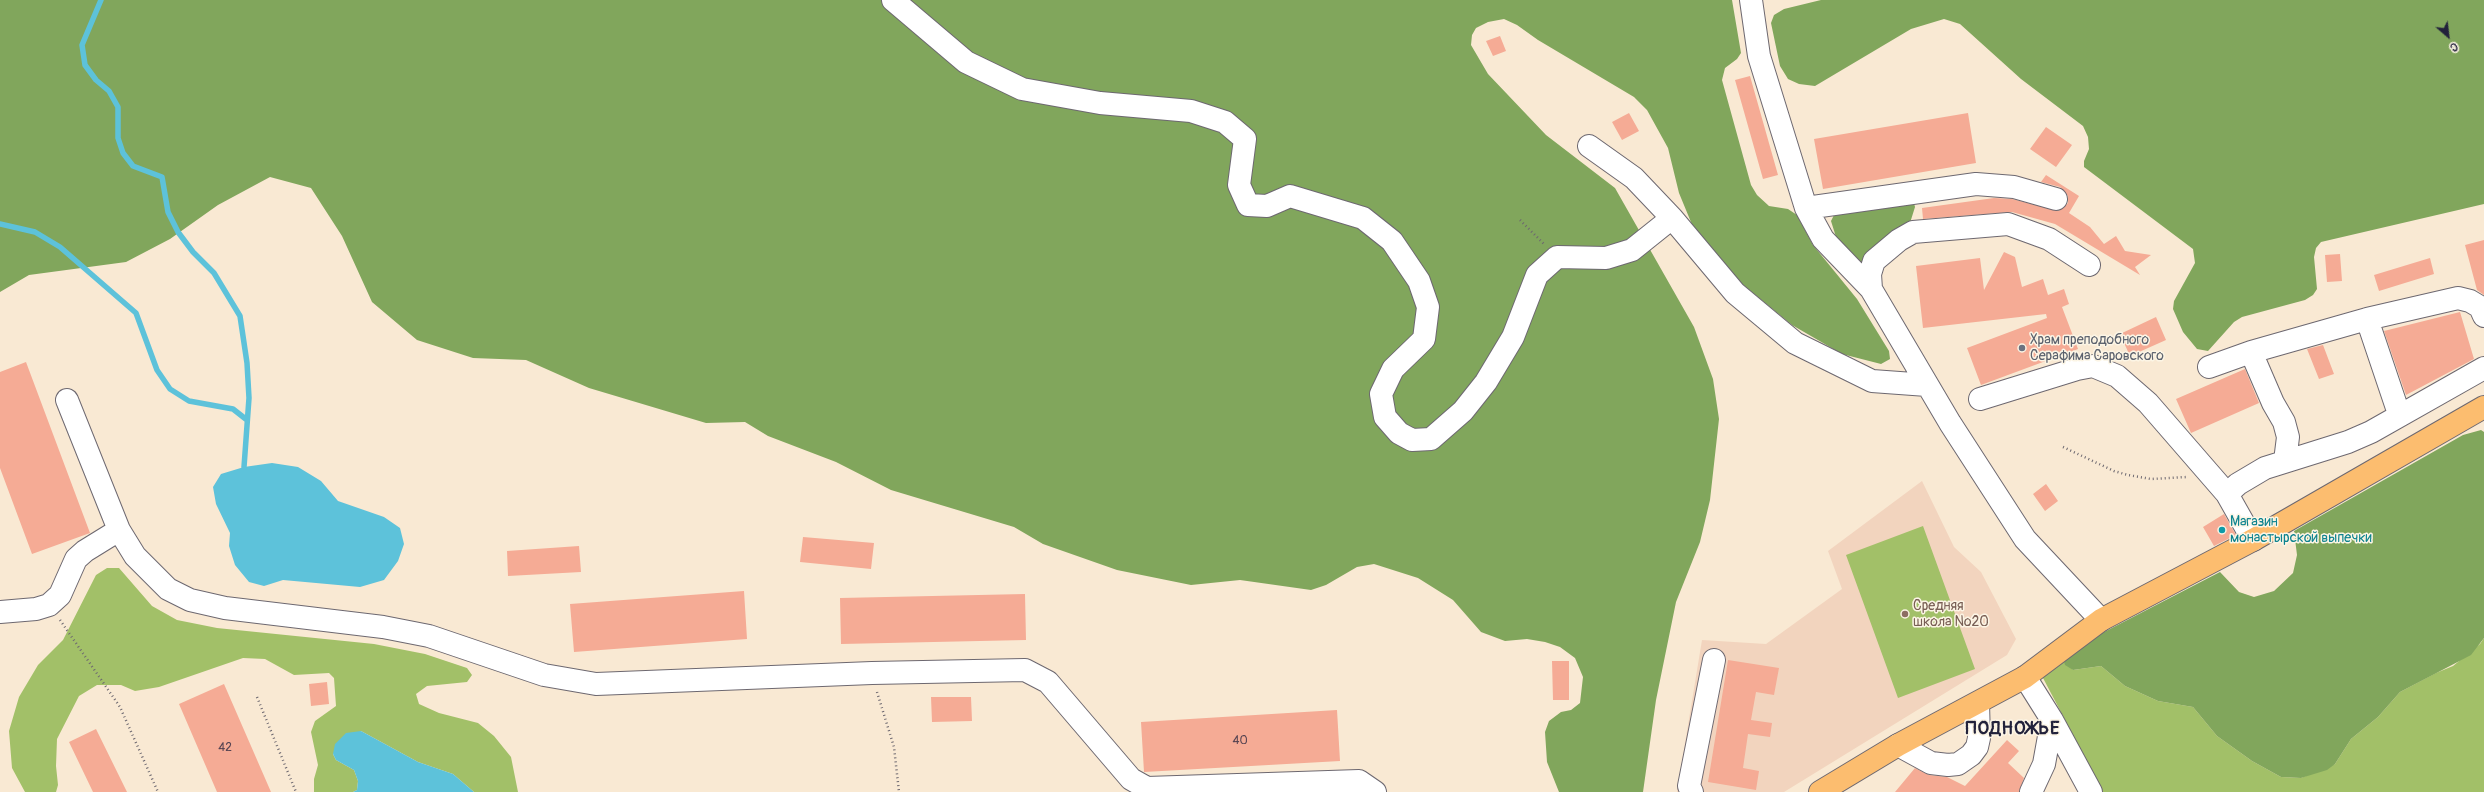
<!DOCTYPE html>
<html>
<head>
<meta charset="utf-8">
<style>
  body { margin:0 }
  #map { position:relative; width:2484px; height:792px; overflow:hidden; background:#f9e9d3; font-family:Pangolin,sans-serif }
  canvas { display:block }
  .north { position:absolute; left:2428px; top:16px; width:40px; height:40px; -webkit-text-stroke:3px #fcf5e5; paint-order:stroke; rotate:152deg; font-size:11px; font-weight:700; line-height:16px; text-align:center; color:#22223b }
  .north::after { content:''; display:block; margin:auto; width:14px; height:18px; background:#22223b; clip-path:polygon(50% 0,100% 100%,50% 72%,0 100%) }
</style>
</head>
<body>
<div id="map">
<canvas width="2484" height="792"></canvas>
<div class="north">С</div>
</div>
<script>
const ctx = document.querySelector('canvas').getContext('2d');
ctx.lineJoin = 'round';
function fillPath(path, color) { ctx.fillStyle = color; ctx.fill(path, 'evenodd'); }
const poly = rows => new Path2D(rows.map(r => 'M' + r).join(''));
function stroke(path, color, width, dash) { ctx.strokeStyle = color; ctx.lineWidth = width; ctx.lineCap = dash ? 'butt' : 'round'; ctx.setLineDash(dash || []); ctx.stroke(path); }
function write(font, color, halo, rows, align = 'center') {
  ctx.font = font + ' Pangolin,sans-serif'; ctx.lineWidth = 3; ctx.setLineDash([]); ctx.textBaseline = 'middle'; ctx.strokeStyle = halo; ctx.fillStyle = color; for (const [text, x, y, turn = 0] of rows) {
    ctx.save(); ctx.translate(x, y); ctx.rotate((+turn || 0) * Math.PI / 180); ctx.textAlign = isNaN(turn) ? turn : align; if (halo) ctx.strokeText(text, 0, 0); ctx.fillText(text, 0, 0); ctx.restore();
  }
}
fillPath(poly([
  [1922,481,1954,547,1981,572,2016,639,2007,655,1784,792,1677,792,1702,640,1766,644,1842,589,1828,551]
]), '#f2d4be');
fillPath(poly([
  [1923,526,1975,669,1898,698,1846,555],
  [107,568,119,568,152,606,177,620,217,628,374,644,425,654,467,668,472,675,467,682,427,686,416,694,419,704,439,713,478,723,494,736,511,757,518,792,474,792,453,774,418,762,361,731,333,754,336,760,354,770,358,781,357,790,353,792,314,792,314,779,318,765,311,732,315,721,336,706,334,678,329,673,294,675,265,659,243,658,159,687,135,691,121,685,97,685,79,696,57,739,56,766,58,785,56,792,25,792,12,768,9,731,19,697,38,665,63,640,96,575],
  [2484,638,2484,792,2103,792,2043,678,2043,672,2063,658,2073,670,2101,666,2125,686,2158,701,2193,707,2217,736,2252,761,2281,777,2301,778,2335,764,2351,739,2378,717,2400,692,2436,673,2453,666,2480,644]
]), '#a2c068');
fillPath(poly([
  [0,0,1732,0,1741,53,1737,59,1725,68,1722,80,1751,185,1757,195,1769,206,1788,209,1797,215,1813,245,1857,299,1889,351,1890,359,1881,364,1842,354,1792,325,1742,284,1693,227,1679,193,1668,148,1647,110,1634,97,1538,40,1517,25,1504,19,1488,22,1476,28,1472,35,1471,45,1488,74,1546,135,1615,188,1694,327,1713,379,1719,419,1710,500,1700,542,1676,602,1656,700,1643,792,1559,792,1547,762,1545,732,1549,721,1561,712,1571,710,1580,703,1583,677,1575,658,1560,647,1545,642,1527,639,1505,641,1481,632,1453,600,1418,578,1374,564,1357,567,1326,585,1311,590,1240,580,1191,585,1117,570,1043,544,1014,527,891,490,836,462,768,436,745,422,706,423,589,388,526,360,473,358,417,340,372,302,342,236,311,188,270,177,218,205,170,239,126,262,29,275,0,292],
  [1821,0,2484,0,2484,204,2321,242,2316,248,2314,257,2317,289,2313,295,2305,300,2242,317,2234,322,2208,351,2197,349,2183,332,2173,309,2174,301,2195,263,2193,249,2084,167,2084,161,2089,149,2088,137,2083,126,2021,79,1960,24,1944,19,1911,29,1815,86,1799,84,1788,79,1780,66,1771,23,1774,15,1784,9],
  [1914,203,1915,207,1910,223,1861,264,1856,262,1836,237,1831,221,1834,215],
  [2481,430,2484,432,2484,638,2471,655,2400,692,2378,717,2351,739,2335,764,2327,770,2301,778,2281,777,2252,761,2217,736,2193,707,2158,701,2125,686,2101,666,2073,670,2065,665,2063,658,2079,645,2220,572,2239,592,2254,597,2274,591,2293,573,2297,555,2294,531,2463,435]
]), '#81a65c');
fillPath(poly([
  [272,463,298,467,321,481,338,501,384,517,400,528,404,544,398,561,384,580,360,587,283,580,264,586,249,582,235,565,229,546,230,533,216,504,213,487,221,474,244,467],
  [361,731,418,762,453,774,474,792,353,792,357,790,358,781,354,770,336,760,333,754,335,744,346,733]
]), '#5dc2da');
stroke(poly([
  [101,0,82,45,85,65,96,80,109,91,118,107,118,138,123,153,133,166,162,177,168,212,178,232,193,252,214,273,240,316,247,363,249,398,244,467],
  [0,224,35,232,60,247,136,313,157,370,170,389,189,401,233,409,247,420]
]), '#5dc2da', 5.5);
fillPath(poly([
  [1500,36,1506,51,1493,56,1486,41],
  [1750,76,1778,175,1763,179,1735,80],
  [1629,113,1639,131,1622,140,1612,122],
  [1968,113,1976,163,1823,189,1814,139],
  [2046,127,2072,145,2056,167,2030,149],
  [2046,175,2079,196,2069,213,2090,227,2104,244,2116,236,2125,251,2151,255,2135,267,2140,275,2055,224,2012,212,1923,219,1922,208,1994,198,2012,199,2059,211,2068,203,2068,196,2060,187,2041,182],
  [2484,240,2484,295,2477,290,2465,245],
  [2004,252,2015,257,2022,287,2043,279,2048,295,2064,289,2069,304,2062,307,2078,349,1981,385,1967,348,2047,318,2046,314,1923,328,1916,266,1980,258,1984,290],
  [2340,254,2342,281,2327,282,2325,255],
  [2430,258,2434,274,2379,291,2374,275],
  [2460,312,2474,359,2406,395,2384,331],
  [2156,317,2166,340,2130,356,2120,334],
  [2323,345,2334,374,2319,379,2307,349],
  [26,362,90,533,32,554,0,468,0,372],
  [2245,369,2259,403,2191,433,2176,399],
  [2046,484,2058,501,2045,511,2033,494],
  [2224,514,2236,535,2214,546,2203,527],
  [803,537,874,543,871,569,800,562],
  [579,546,581,572,508,576,507,551],
  [744,591,747,639,574,652,570,604],
  [1025,594,1026,640,841,644,840,598],
  [1728,660,1779,668,1774,695,1756,692,1751,720,1772,723,1770,737,1748,734,1743,768,1759,771,1756,790,1708,782],
  [1552,661,1569,661,1569,700,1553,700],
  [327,682,329,704,311,706,309,684],
  [224,684,271,792,217,792,179,704],
  [931,697,971,697,972,721,932,722],
  [1337,710,1340,761,1144,772,1141,722],
  [96,729,127,792,93,792,69,742],
  [2007,740,2019,751,2008,763,2024,778,2019,792,1895,792,1915,768,1929,775,1947,777,1965,786]
]), '#f5ab95');
const minor = poly([
  [893,0,966,62,1022,89,1100,103,1191,111,1225,122,1245,139,1239,185,1248,205,1267,206,1290,196,1363,218,1392,241,1419,281,1428,307,1424,339,1393,369,1381,394,1385,417,1399,433,1412,440,1431,439,1463,411,1486,382,1513,337,1537,275,1557,257,1606,258,1632,250,1672,218],
  [1751,0,1759,56,1806,208,1823,239,1871,289,1950,423,2025,539,2101,620],
  [1589,146,1634,178,1672,218,1735,293,1795,343,1872,381,1927,385],
  [1806,208,1976,184,2014,187,2056,199],
  [1871,289,1870,274,1874,261,1899,240,1913,232,2008,224,2049,239,2089,265],
  [2367,319,2399,414],
  [2251,352,2273,403,2284,422,2288,437,2285,461],
  [2209,367,2251,352,2367,319,2458,298,2470,301,2480,307,2484,316],
  [1980,399,2077,369,2093,366,2117,376,2148,403,2227,494,2253,540],
  [67,400,119,530,135,556,168,589,190,600,225,608,383,627,429,636,544,675,596,684,872,673,1025,670,1048,682,1131,779,1147,788,1359,781,1375,792],
  [2227,494,2238,484,2265,468,2348,442,2371,432,2484,368],
  [0,612,36,609,49,605,60,595,76,559,85,551,119,530],
  [2025,677,2052,720,2091,792],
  [1898,745,1931,763,1948,765,1958,764,1971,755,1977,747,1979,738,1978,703],
  [1692,792,1689,786,1714,660],
  [2031,792,2044,764,2052,720]
]);
const major = poly([
  [1820,792,1898,745,2025,677,2101,620,2253,540,2484,407]
]);
stroke(minor, '#6d6870', 24);
stroke(major, '#6d6870', 24);
stroke(poly([
  [1520,220,1544,244],
  [2063,447,2114,471,2128,475,2151,479,2187,477],
  [60,620,120,707,158,792],
  [877,692,894,747,899,792],
  [257,697,296,792]
]), '#6d6870', 2.5, [1, 3]);
stroke(minor, '#fff', 22);
stroke(major, '#fcbd6f', 22);
for (const [x, y, r, color] of [
  [2022,348,4,"#6b7280"],
  [2222,530,4,"#0f9aa8"],
  [1905,614,4,"#8d6e63"]
]) { const dot = new Path2D(); dot.arc(x, y, r, 0, 2 * Math.PI); ctx.fillStyle = color; ctx.fill(dot); stroke(dot, '#fcf5e5', 1.5); }
write('12px', '#574452', null, [
  ["40",1240,741],
  ["42",225,748]
]);
write('14px', '#5b616d', '#fcf5e5', [
  ["Храм преподобного",2030,340],
  ["Серафима Саровского",2030,356]
], 'left');
write('14px', '#0d838f', '#fcf5e5', [
  ["Магазин",2230,522],
  ["монастырской выпечки",2230,538]
], 'left');
write('14px', '#785e54', '#fcf5e5', [
  ["Средняя",1913,606],
  ["школа №20",1913,622]
], 'left');
ctx.letterSpacing = '1px';
write('bold 18px', '#22223b', '#fcf5e5', [
  ["ПОДНОЖЬЕ",2013,729]
]);
ctx.letterSpacing = '0px';
</script>
</body>
</html>
